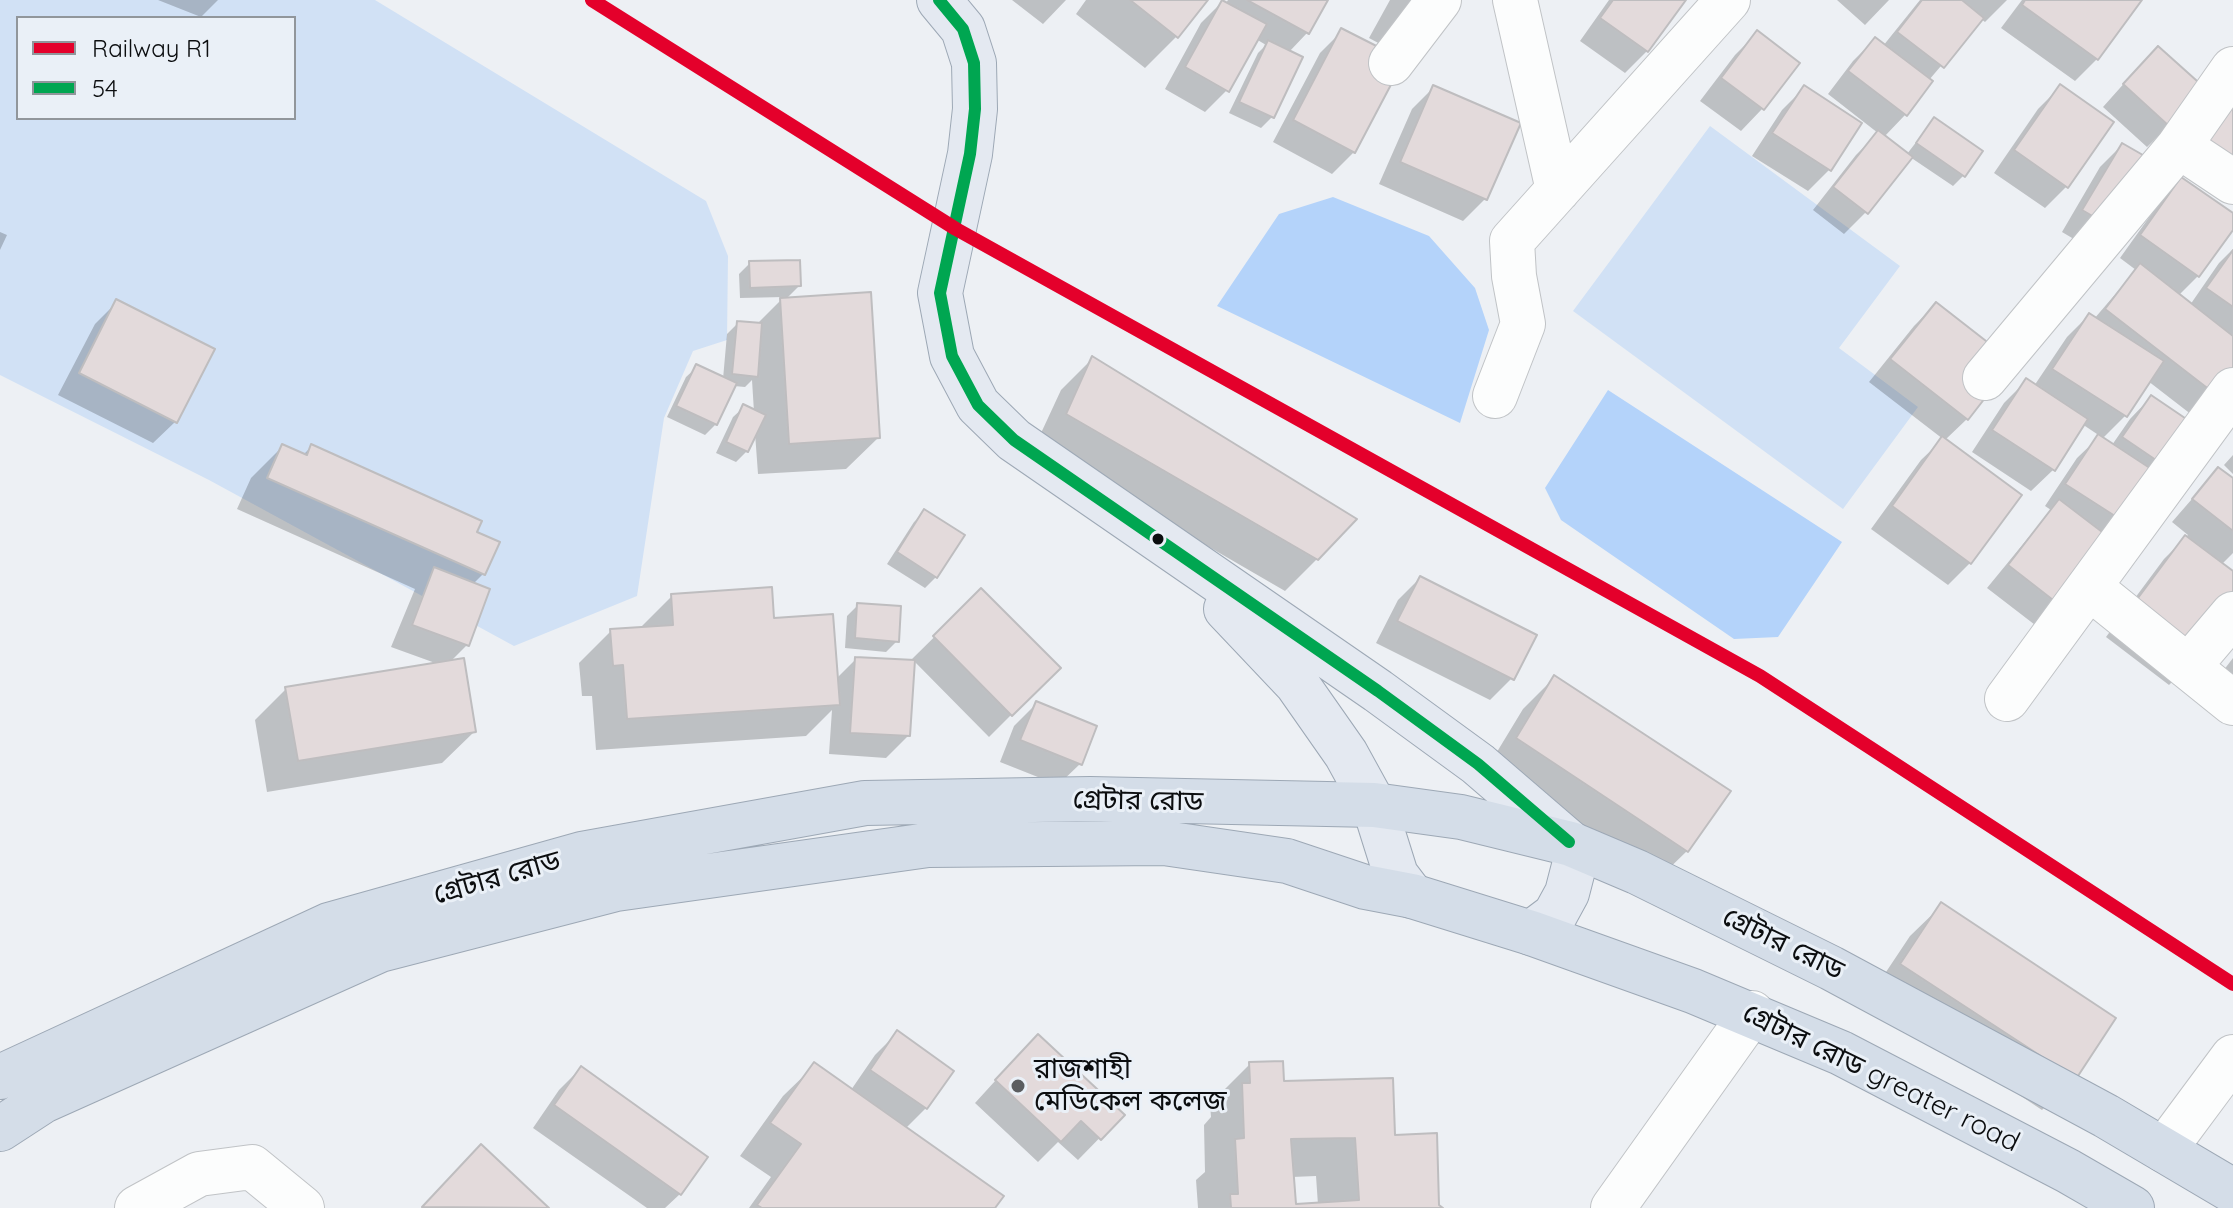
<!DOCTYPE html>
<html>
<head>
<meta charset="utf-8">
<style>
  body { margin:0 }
  #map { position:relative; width:2233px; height:1208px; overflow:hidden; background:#edf0f4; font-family:Quicksand,sans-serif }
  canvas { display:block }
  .legend { position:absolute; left:16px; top:16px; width:280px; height:104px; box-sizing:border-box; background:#eaf0f7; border:2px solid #91969b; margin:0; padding:10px 14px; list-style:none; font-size:24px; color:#0c0e10 }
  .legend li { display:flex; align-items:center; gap:16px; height:40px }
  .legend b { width:40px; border:2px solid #91969b }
</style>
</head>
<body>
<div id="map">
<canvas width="2233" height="1208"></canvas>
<ul class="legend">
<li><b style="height:10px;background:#e4002b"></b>Railway R1</li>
<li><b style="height:10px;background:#00a651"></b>54</li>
</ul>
</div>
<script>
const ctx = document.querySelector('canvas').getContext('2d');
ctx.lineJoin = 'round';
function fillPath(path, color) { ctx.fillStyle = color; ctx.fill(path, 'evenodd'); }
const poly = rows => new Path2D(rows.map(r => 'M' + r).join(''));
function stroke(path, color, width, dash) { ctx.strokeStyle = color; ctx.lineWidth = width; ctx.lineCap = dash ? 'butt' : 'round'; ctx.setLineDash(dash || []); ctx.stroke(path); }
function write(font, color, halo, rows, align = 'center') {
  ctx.font = font + ' Quicksand,"Noto Sans Bengali",sans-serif'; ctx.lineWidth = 6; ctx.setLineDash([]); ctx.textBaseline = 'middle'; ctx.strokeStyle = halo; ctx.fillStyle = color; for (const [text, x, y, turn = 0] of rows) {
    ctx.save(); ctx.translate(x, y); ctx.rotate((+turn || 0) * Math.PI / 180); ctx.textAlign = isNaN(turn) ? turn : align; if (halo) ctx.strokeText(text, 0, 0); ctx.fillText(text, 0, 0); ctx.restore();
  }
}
fillPath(poly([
  [0,0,375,0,706,201,728,256,727,340,693,351,664,418,637,596,514,646,209,480,0,375],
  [18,18,294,18,294,118,18,118],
  [1710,126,1900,266,1839,348,1918,407,1843,509,1573,311]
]), '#d1e1f5');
fillPath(poly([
  [1333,197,1429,236,1475,288,1489,330,1460,423,1217,306,1279,214],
  [1608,390,1842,542,1778,637,1734,639,1561,520,1545,488]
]), '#b4d3fa');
fillPath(poly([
  [158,0,218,0,201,17],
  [1012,0,1066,0,1043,24],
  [1086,0,1206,0,1177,36,1145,68,1076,14],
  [1228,0,1326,0,1307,33,1289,52,1301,58,1272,117,1261,128,1229,113,1258,53,1266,45,1256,39,1227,90,1205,112,1165,89,1201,23,1223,1,1226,3],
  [1390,0,1452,0,1410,60,1369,38],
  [1609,0,1683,0,1647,51,1625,73,1580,41],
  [1837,0,1889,0,1865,25],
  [1920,0,2007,0,1985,22,1981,19,1929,80,1905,115,1884,137,1907,154,1934,119,1964,175,1953,186,1910,157,1866,212,1844,234,1813,210,1856,155,1878,133,1828,94,1853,61,1875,39,1883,46],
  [2022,0,2140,0,2097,59,2075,81,2001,28],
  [1342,31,1354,152,1332,174,1273,142,1320,53],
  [1757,33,1797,63,1762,109,1741,131,1700,101,1735,55],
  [2136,70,2169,126,2147,147,2103,107],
  [1434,87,1485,199,1463,221,1379,184,1412,109],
  [2060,87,2067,186,2045,208,1994,173,2038,109],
  [1804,88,1829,170,1808,191,1752,156,1782,110],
  [2122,145,2099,254,2062,232,2100,167],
  [2181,180,2233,216,2233,226,2198,276,2178,296,2190,305,2219,263,2233,249,2233,368,2192,415,2148,381,2125,416,2102,439,2112,445,2130,419,2151,397,2204,434,2039,628,1987,588,2051,510,2045,506,2077,458,2100,436,2082,424,2053,470,2031,491,1972,452,2004,403,2026,381,2034,386,2067,337,2089,315,2094,319,2136,270,2120,258,2160,202],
  [0,232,7,235,0,250],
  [750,263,799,286,785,300,878,438,846,469,758,474,755,433,747,451,736,462,716,453,733,417,744,407,754,412,752,380,745,387,734,386,716,424,705,435,667,417,686,377,697,367,723,379,727,334,738,323,756,325,784,297,740,298,739,274],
  [117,302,175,422,153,443,58,395,95,324],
  [1936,304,1967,419,1945,440,2020,495,1970,563,1948,585,1871,529,1921,460,1943,439,1869,382,1914,326],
  [1093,358,1317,559,1285,591,1035,446,1061,390],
  [282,447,303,455,311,447,474,533,483,574,473,584,467,645,450,662,474,732,442,763,267,792,255,720,286,689,438,664,391,647,415,589,237,509,251,478],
  [2233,455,2233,474,2224,465],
  [2218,469,2233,481,2233,553,2221,565,2233,574,2191,663,2169,685,2106,637,2164,559,2188,535,2172,522],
  [925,512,936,577,925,588,887,564,914,522],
  [1420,578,1512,678,1490,700,1376,643,1398,600],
  [981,591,1058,668,989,737,912,659],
  [672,596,773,620,836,679,856,659,908,736,886,758,829,754,832,710,806,736,596,750,592,696,582,696,579,663,611,631,640,628],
  [858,605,897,641,886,652,845,648,847,616],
  [2233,658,2233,711,2207,692],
  [1555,677,1687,851,1655,882,1486,770,1523,709],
  [1036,704,1080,764,1058,785,1000,762,1014,726],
  [1942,905,2074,1078,2042,1110,1870,996,1910,936],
  [897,1033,951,1071,926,1108,905,1129,993,1208,749,1208,771,1177,740,1156,783,1096,815,1065,851,1090,875,1055],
  [1016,1058,1122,1115,1078,1160,1058,1142,1038,1162,975,1103],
  [1250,1064,1282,1084,1393,1137,1440,1208,1198,1208,1196,1180,1205,1172,1204,1125,1211,1117,1210,1104],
  [1316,1176,1318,1205,1294,1206,1292,1177],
  [581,1068,680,1194,665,1208,647,1208,533,1128,559,1090],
  [481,1147,546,1208,421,1208]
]), '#0003');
const building = poly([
  [1130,0,1208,0,1178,38,1130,0],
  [1222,0,1267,24,1229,92,1185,67,1222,0],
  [1247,0,1328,0,1309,34,1247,0],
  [1613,0,1686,0,1648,52,1600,18,1613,0],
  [1922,0,1962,0,1984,18,1944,68,1897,32,1922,0],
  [2025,0,2142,0,2098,60,2022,5,2025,0],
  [1341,28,1404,60,1355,153,1293,120,1341,28],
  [1757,30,1800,63,1764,110,1721,78,1757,30],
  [1875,37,1933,81,1907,116,1848,71,1875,37],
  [1268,40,1303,57,1274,118,1239,102,1268,40],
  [2158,46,2206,89,2170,127,2123,84,2158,46],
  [2060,84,2114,122,2068,188,2014,150,2060,84],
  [1433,85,1521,123,1487,200,1400,162,1433,85],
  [1804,85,1862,123,1831,171,1772,133,1804,85],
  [2233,89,2233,164,2198,140,2233,89],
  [1934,117,1983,151,1965,177,1916,143,1934,117],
  [1878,130,1913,157,1868,214,1833,187,1878,130],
  [2122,143,2162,166,2122,233,2082,210,2122,143],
  [2181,177,2233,213,2233,230,2199,277,2140,235,2181,177],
  [2233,250,2233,307,2206,288,2233,250],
  [800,260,801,286,750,288,749,261,800,260],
  [2140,263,2233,336,2233,371,2215,394,2105,309,2140,263],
  [871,292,880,438,789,444,780,298,871,292],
  [116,299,215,349,177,423,79,373,116,299],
  [1936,302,2013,362,1968,420,1890,359,1936,302],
  [2089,313,2164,361,2127,417,2052,369,2089,313],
  [737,321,762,323,758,377,732,374,737,321],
  [1092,356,1357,519,1318,560,1066,414,1092,356],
  [696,364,737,383,717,425,676,406,696,364],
  [2026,378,2088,419,2055,471,1992,430,2026,378],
  [2151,395,2207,433,2178,475,2122,437,2151,395],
  [743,404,766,415,748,452,726,442,743,404],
  [2098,434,2162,476,2129,525,2065,484,2098,434],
  [1942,436,2022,495,1971,564,1892,506,1942,436],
  [282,444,307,455,311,444,482,521,477,532,500,542,485,575,267,478,282,444],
  [2218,467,2233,478,2233,531,2192,499,2218,467],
  [2059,499,2114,541,2062,607,2008,565,2059,499],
  [924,509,965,535,937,578,897,552,924,509],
  [2185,535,2233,571,2233,611,2193,664,2126,614,2185,535],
  [434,567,490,589,469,646,412,625,434,567],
  [1420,576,1537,635,1514,680,1397,621,1420,576],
  [772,587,774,618,833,614,840,705,627,719,623,665,613,666,610,629,673,625,671,594,772,587],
  [981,588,1061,668,1012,716,933,636,981,588],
  [857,603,901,606,899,642,855,638,857,603],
  [855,657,915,660,910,736,850,733,855,657],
  [464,658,476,732,298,761,285,687,464,658],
  [1554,675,1731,791,1688,852,1516,738,1554,675],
  [1036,701,1097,726,1082,765,1020,740,1036,701],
  [1941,902,2116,1018,2076,1079,1900,964,1941,902],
  [897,1030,954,1071,927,1109,870,1070,897,1030],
  [1038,1034,1125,1115,1101,1140,1081,1121,1061,1142,995,1080,1038,1034],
  [1283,1061,1284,1081,1393,1078,1395,1135,1437,1133,1439,1205,1443,1208,1231,1208,1230,1194,1238,1194,1235,1139,1244,1138,1242,1083,1250,1083,1249,1062,1283,1061],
  [1355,1138,1359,1200,1296,1204,1291,1139,1355,1138],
  [814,1062,1004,1196,995,1208,762,1208,757,1205,801,1144,770,1123,814,1062],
  [581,1066,708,1157,681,1195,554,1105,581,1066],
  [481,1144,549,1208,422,1207,481,1144]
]);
fillPath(building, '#e3dadb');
stroke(building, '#bebdbf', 2);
const street = poly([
  [1515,0,1558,190],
  [1391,63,1439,0],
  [2179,146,2233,69],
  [1985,378,2179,146,2233,182],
  [1495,396,1523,324,1514,276,1512,241,1728,0],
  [2089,587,2233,703],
  [2188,667,2233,614],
  [2007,699,2233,390],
  [2164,1150,2233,1057],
  [137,1208,199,1174,252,1167,302,1208],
  [1613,1208,1752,1013]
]);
const primary = poly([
  [939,0,963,29,974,63,975,109,970,154,940,293,952,356,978,405,1014,440,1378,691,1478,764,1571,844,1575,862,1567,893,1555,915,1531,933],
  [1226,609,1297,684,1346,754,1374,805,1396,875,1412,896]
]);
const highway = poly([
  [0,1077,329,925,582,854,865,803,1090,799,1374,805,1461,817,1571,844,1637,872,1831,968,2106,1116,2233,1191],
  [0,1129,43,1101,380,950,616,889,928,845,1164,843,1287,861,1365,887,1412,896,1531,933,1693,991,1841,1053,2068,1171,2132,1208]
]);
stroke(street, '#c0c3c6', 46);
stroke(primary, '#9da8b5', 46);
stroke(highway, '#9da8b5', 46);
stroke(street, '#fcfdfd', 44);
stroke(primary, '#e4e9f1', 44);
stroke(highway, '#d4dde8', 44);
stroke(poly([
  [939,0,963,29,974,63,975,109,970,154,940,293,952,356,978,405,1014,440,1378,691,1478,764,1569,842]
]), '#00a651', 12);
stroke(poly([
  [592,0,956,229,1760,676,2233,984]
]), '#e4002b', 14);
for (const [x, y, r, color] of [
  [1158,539,7,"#0c0e10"],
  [1018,1086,8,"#5b5d60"]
]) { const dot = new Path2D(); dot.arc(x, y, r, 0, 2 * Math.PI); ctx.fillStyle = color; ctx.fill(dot); stroke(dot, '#eaf0f7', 3); }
write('28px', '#0c0e10', '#eaf0f7', [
  ["গ্রেটার রোড",1138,801,1],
  ["গ্রেটার রোড",497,878,-16],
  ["গ্রেটার রোড",1783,944,26],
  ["গ্রেটার রোড greater road",1881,1078,26]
]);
write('28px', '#0c0e10', '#eaf0f7', [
  ["রাজশাহী",1034,1070],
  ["মেডিকেল কলেজ",1034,1102]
], 'left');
</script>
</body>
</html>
